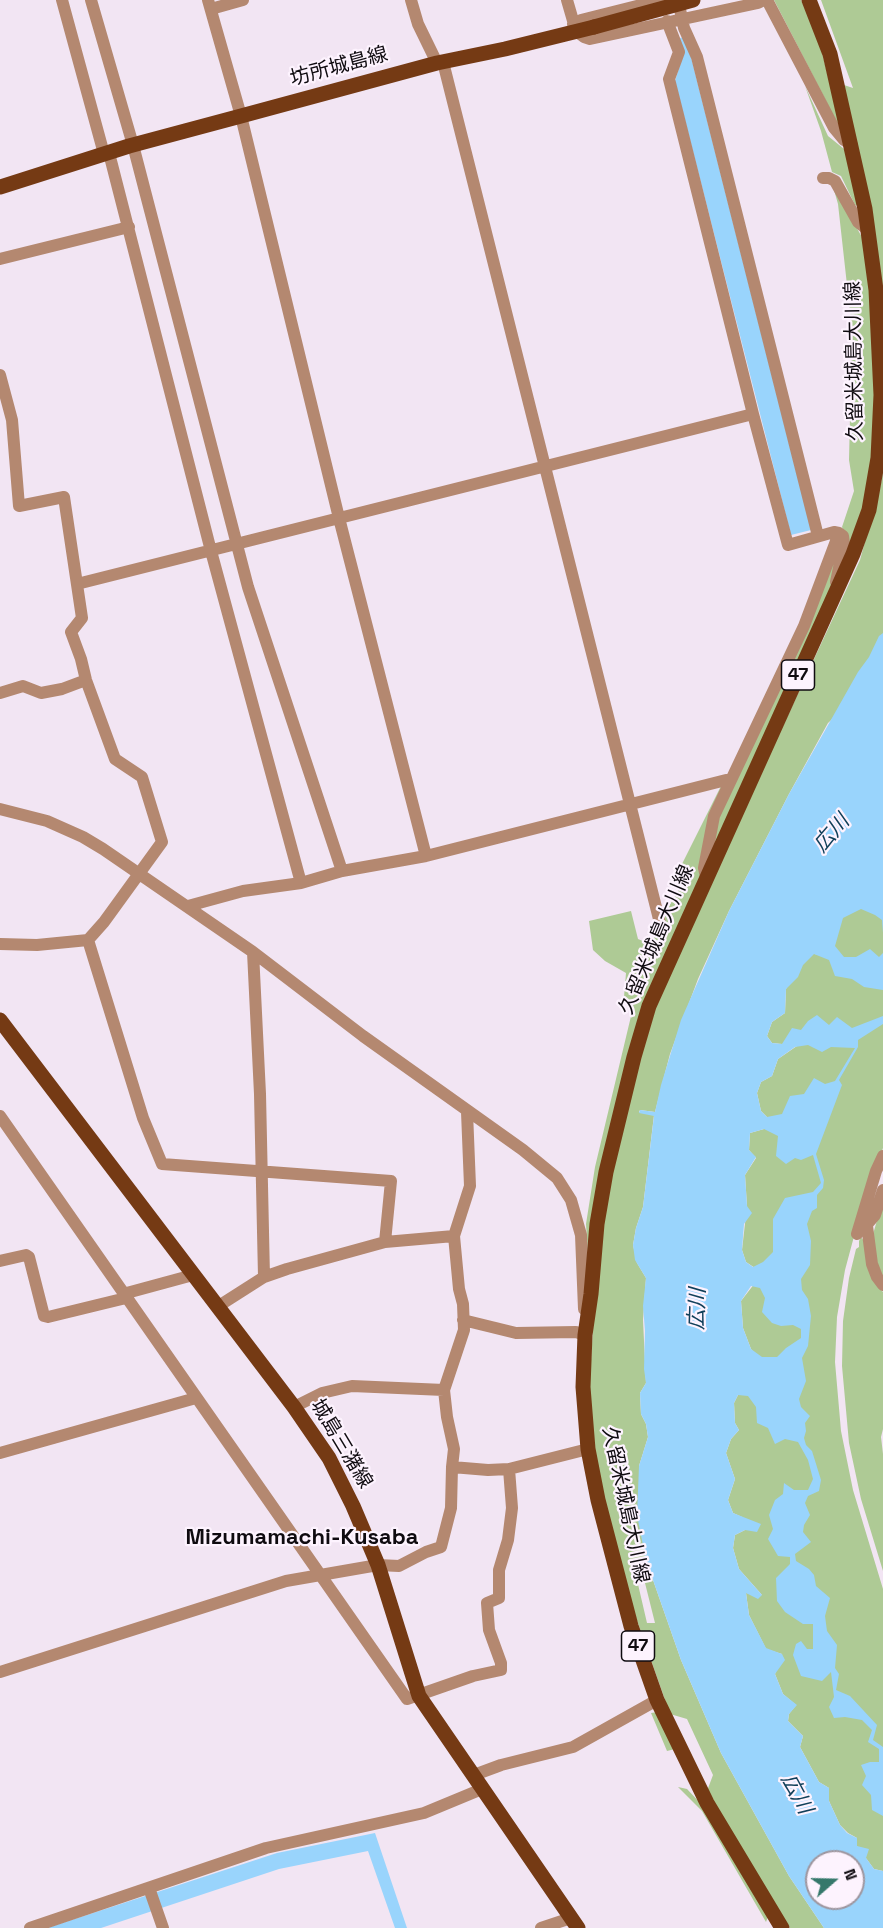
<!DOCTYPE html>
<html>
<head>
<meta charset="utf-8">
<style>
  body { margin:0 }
  #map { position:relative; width:883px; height:1928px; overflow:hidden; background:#f2e5f3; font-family:"Space Grotesk",sans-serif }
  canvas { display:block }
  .north { position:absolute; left:805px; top:1850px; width:60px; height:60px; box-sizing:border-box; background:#fdf3fe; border:2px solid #9e969f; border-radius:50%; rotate:70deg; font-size:16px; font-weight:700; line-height:24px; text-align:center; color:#0f0b10 }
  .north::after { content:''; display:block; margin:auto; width:21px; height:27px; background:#35786b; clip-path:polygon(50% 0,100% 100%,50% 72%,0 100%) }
</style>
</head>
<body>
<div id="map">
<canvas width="883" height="1928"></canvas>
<div class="north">N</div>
</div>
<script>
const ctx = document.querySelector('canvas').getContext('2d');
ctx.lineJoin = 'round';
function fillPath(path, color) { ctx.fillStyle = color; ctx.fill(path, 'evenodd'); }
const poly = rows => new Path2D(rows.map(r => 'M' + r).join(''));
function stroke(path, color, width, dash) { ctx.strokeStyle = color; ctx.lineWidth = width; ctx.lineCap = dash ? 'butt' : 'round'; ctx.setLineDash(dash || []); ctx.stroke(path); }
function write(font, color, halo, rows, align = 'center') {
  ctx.font = font + ' "Space Grotesk","Noto Sans JP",sans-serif'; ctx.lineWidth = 4.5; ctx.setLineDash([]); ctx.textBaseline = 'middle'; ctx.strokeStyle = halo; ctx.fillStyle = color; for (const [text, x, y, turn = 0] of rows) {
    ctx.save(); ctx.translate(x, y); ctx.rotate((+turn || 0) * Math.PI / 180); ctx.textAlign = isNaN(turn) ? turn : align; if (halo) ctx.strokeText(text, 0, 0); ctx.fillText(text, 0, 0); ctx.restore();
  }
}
fillPath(poly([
  [774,0,801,0,819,40,841,130],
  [821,0,883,0,883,298,844,85,853,88],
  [805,86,828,136,849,153,860,206,855,205,841,176,832,172,821,131],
  [832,183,864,241,872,301,876,397,873,456,864,510,840,574,845,534,842,527,854,491,849,460,852,330,838,204],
  [883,458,883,672,828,723,789,794,729,911,698,979,670,1054,655,1112,640,1110,639,1112,654,1115,643,1207,636,1228,633,1245,637,1263,646,1278,643,1320,646,1383,640,1393,641,1414,646,1424,648,1437,639,1466,639,1484,646,1560,681,1660,721,1753,789,1876,824,1928,790,1928,707,1791,713,1775,687,1719,670,1714,622,1578,598,1479,589,1391,595,1297,608,1187,631,1085,659,993,860,560,882,479],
  [637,1580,645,1583,655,1623,647,1623],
  [840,540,832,588,706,866,716,817],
  [721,786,725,787,700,878,639,1017,589,1271,586,1224,595,1167,632,1012,624,997,626,973,605,961,593,950,589,921,631,911,638,939,652,945,658,925,685,879,679,870],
  [883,853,883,1148,860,1214,845,1270,837,1317,835,1362,841,1431,853,1490,883,1589,883,1871,874,1869,857,1846,857,1838,848,1833,840,1825,829,1801,829,1788,819,1782,800,1747,803,1736,788,1721,789,1714,796,1705,783,1694,775,1674,782,1654,766,1649,749,1615,746,1593,762,1595,739,1569,733,1548,735,1535,745,1530,742,1517,733,1513,728,1500,735,1479,726,1453,731,1439,739,1430,735,1423,734,1403,738,1395,769,1377,751,1349,743,1328,741,1301,782,1248,758,1270,746,1262,742,1250,747,1206,745,1175,756,1158,749,1150,750,1133,764,1129,784,1119,768,1118,761,1111,757,1093,761,1082,772,1076,778,1059,810,1037,782,1044,772,1043,767,1036,772,1022,785,1013,786,989,802,951,841,960,821,921],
  [883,1200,883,1282,871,1241],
  [861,1237,864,1241,876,1284,883,1292,883,1429,881,1437,883,1454,883,1571,861,1499,849,1443,842,1366,843,1321,849,1278,856,1249,859,1247,859,1241],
  [658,1712,675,1749,667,1751,651,1713],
  [678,1787,687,1789,705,1808,769,1914,766,1922,702,1811]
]), '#aeca95');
fillPath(poly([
  [683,37,690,53,811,530,791,535,675,81,683,55,678,39],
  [883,633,883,933,882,920,875,915,861,909,843,918,835,946,844,957,856,957,870,949,879,957,883,953,883,990,864,987,852,979,835,976,829,960,814,954,803,965,798,977,786,989,785,1013,772,1022,767,1036,772,1043,782,1044,792,1028,801,1030,808,1021,817,1015,829,1025,837,1017,852,1028,883,1016,883,1024,858,1040,858,1047,839,1080,842,1085,816,1154,824,1180,823,1188,817,1195,817,1208,812,1211,807,1224,811,1241,810,1265,801,1279,802,1290,808,1299,811,1316,808,1346,802,1358,806,1381,799,1399,801,1407,810,1416,805,1423,806,1431,804,1438,806,1445,812,1451,821,1480,819,1491,808,1496,805,1503,810,1515,804,1525,803,1532,811,1542,795,1554,796,1561,809,1569,814,1575,816,1586,830,1598,825,1616,827,1631,837,1645,835,1668,839,1674,836,1690,850,1696,877,1725,873,1740,883,1747,883,1816,872,1810,871,1795,862,1785,866,1776,861,1765,870,1762,879,1762,879,1749,868,1742,872,1730,862,1720,845,1717,834,1718,829,1707,834,1697,831,1672,822,1681,801,1676,793,1655,796,1644,801,1641,807,1649,813,1649,813,1624,803,1624,785,1612,777,1601,776,1578,790,1564,790,1557,778,1556,768,1539,773,1529,769,1515,775,1500,783,1494,784,1483,794,1490,808,1490,813,1479,808,1460,798,1442,785,1439,775,1444,768,1428,757,1423,756,1407,748,1396,738,1395,734,1403,735,1423,739,1430,731,1439,726,1453,735,1479,728,1500,733,1513,761,1524,757,1532,745,1530,735,1535,733,1548,739,1569,762,1595,758,1599,746,1593,749,1615,766,1648,782,1654,785,1660,775,1674,783,1694,797,1705,789,1714,788,1721,803,1736,800,1747,819,1782,829,1788,829,1801,840,1825,847,1833,857,1838,857,1846,869,1849,866,1858,874,1869,883,1871,883,1928,824,1928,789,1876,721,1753,681,1660,646,1560,637,1515,639,1466,648,1437,646,1424,641,1414,640,1393,646,1383,644,1369,645,1331,643,1306,646,1278,635,1260,633,1245,636,1228,643,1207,654,1116,639,1113,640,1110,655,1112,661,1085,681,1020,729,911,789,794,858,672,869,657,879,636],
  [808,1045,822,1052,831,1047,855,1048,835,1081,825,1084,814,1078,804,1094,790,1096,782,1114,767,1117,761,1111,757,1093,761,1082,772,1076,778,1059,795,1047],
  [764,1129,778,1136,776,1156,786,1164,795,1158,801,1160,813,1155,821,1183,813,1192,785,1198,773,1219,773,1252,763,1262,753,1267,746,1262,742,1250,744,1224,752,1213,747,1206,745,1175,756,1157,749,1150,750,1133],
  [751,1286,760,1288,765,1298,762,1312,772,1323,781,1326,793,1325,801,1329,801,1338,786,1348,777,1357,762,1357,751,1349,743,1328,741,1301],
  [817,1862,853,1862,853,1898,817,1898],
  [375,1833,407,1928,395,1928,368,1851,279,1869,101,1928,47,1928,277,1853]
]), '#99d4fc');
stroke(poly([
  [62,0,104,154],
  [91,0,133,145,248,587,342,871],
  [208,0,241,116,339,518,426,856],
  [411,0,418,24,437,63],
  [567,0,576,31,584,37,590,39,758,3,764,0],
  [678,0,684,28,697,57,818,536],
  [767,0,834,128,844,140,852,145],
  [211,9,243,0],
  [667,21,679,52,669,79,753,414,788,545,834,532,839,533,843,536,844,544,836,582],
  [573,24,581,20,661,0],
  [443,62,660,923],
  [109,153,211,551,301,883],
  [823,178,829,178,835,181,858,222,868,230],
  [0,259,129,227],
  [0,375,12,420,19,506,64,497,82,618,71,632,81,659,86,680,115,759,142,777,162,842,104,922,88,940,37,945,0,944],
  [77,584,753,414],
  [0,693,23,686,41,693,62,689,86,680],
  [0,809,47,821,83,837,103,849,253,952,363,1036,523,1150,557,1178,571,1200,581,1235,584,1309],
  [706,877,704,868,714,816,804,626,839,533],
  [188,906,243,891,301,883,342,871,426,856,726,780,731,780],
  [88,940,143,1118,162,1164,391,1181,385,1242],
  [253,952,260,1094,264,1277],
  [0,1116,407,1699,473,1676,501,1670,501,1663,489,1630,487,1603,499,1598,499,1570,508,1540,512,1508,509,1469],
  [867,1226,872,1264,877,1277,883,1285],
  [862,1230,875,1215,883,1190],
  [857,1234,876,1171,883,1156],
  [0,1261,26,1255,29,1257,44,1316,48,1317,126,1298],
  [123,1294,193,1275],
  [217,1307,264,1277,287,1269,385,1242,454,1236],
  [463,1320,516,1333,576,1332,585,1335,585,1327],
  [294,1407,322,1393,352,1386,444,1390],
  [0,1453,196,1398],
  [452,1467,488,1470,509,1469,588,1449],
  [0,1672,286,1581,378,1565,399,1566,426,1552,441,1547,451,1508,452,1467,454,1449,447,1417,444,1390,464,1330,463,1304,459,1289,454,1236,470,1186,467,1112],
  [474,1775,501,1765,573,1747,657,1700],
  [149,1888,163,1928],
  [30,1928,266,1848,424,1813,482,1789],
  [541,1928,571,1918]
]), '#b48870', 12);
stroke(poly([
  [0,187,129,146,241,116,437,63,505,49,594,27],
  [0,1020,294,1407,329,1458,353,1506,378,1565,419,1696,578,1928],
  [782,1928,707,1803,657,1700,631,1626,598,1500,588,1449,583,1387,585,1335,591,1294,597,1224,606,1172,634,1057,649,1006,853,554,869,510,878,458,881,395,876,290,865,209,830,54,809,0]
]), '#753a14', 15);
stroke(poly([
  [594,27,693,0]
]), '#753a14', 15);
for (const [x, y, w] of [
  [798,675,33],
  [638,1646,33]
]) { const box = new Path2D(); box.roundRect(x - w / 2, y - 15, w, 30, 4.5); ctx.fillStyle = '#fdf3fe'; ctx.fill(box); stroke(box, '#0f0b10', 1.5); }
write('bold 18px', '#0f0b10', null, [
  ["47",798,675],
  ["47",638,1646]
]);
write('20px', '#0f0b10', '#fdf3fe', [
  ["坊所城島線",339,67,-15],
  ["久留米城島大川線",855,361,-91],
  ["久留米城島大川線",657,940,-67],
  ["城島三潴線",341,1444,59],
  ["久留米城島大川線",625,1505,78]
]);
write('italic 21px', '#11405a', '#fdf3fe', [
  ["広川",832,834,-49],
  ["広川",698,1309,-88],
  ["広川",796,1794,62]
]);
write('bold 22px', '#0f0b10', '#fdf3fe', [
  ["Mizumamachi-Kusaba",302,1538]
]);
</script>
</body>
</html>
